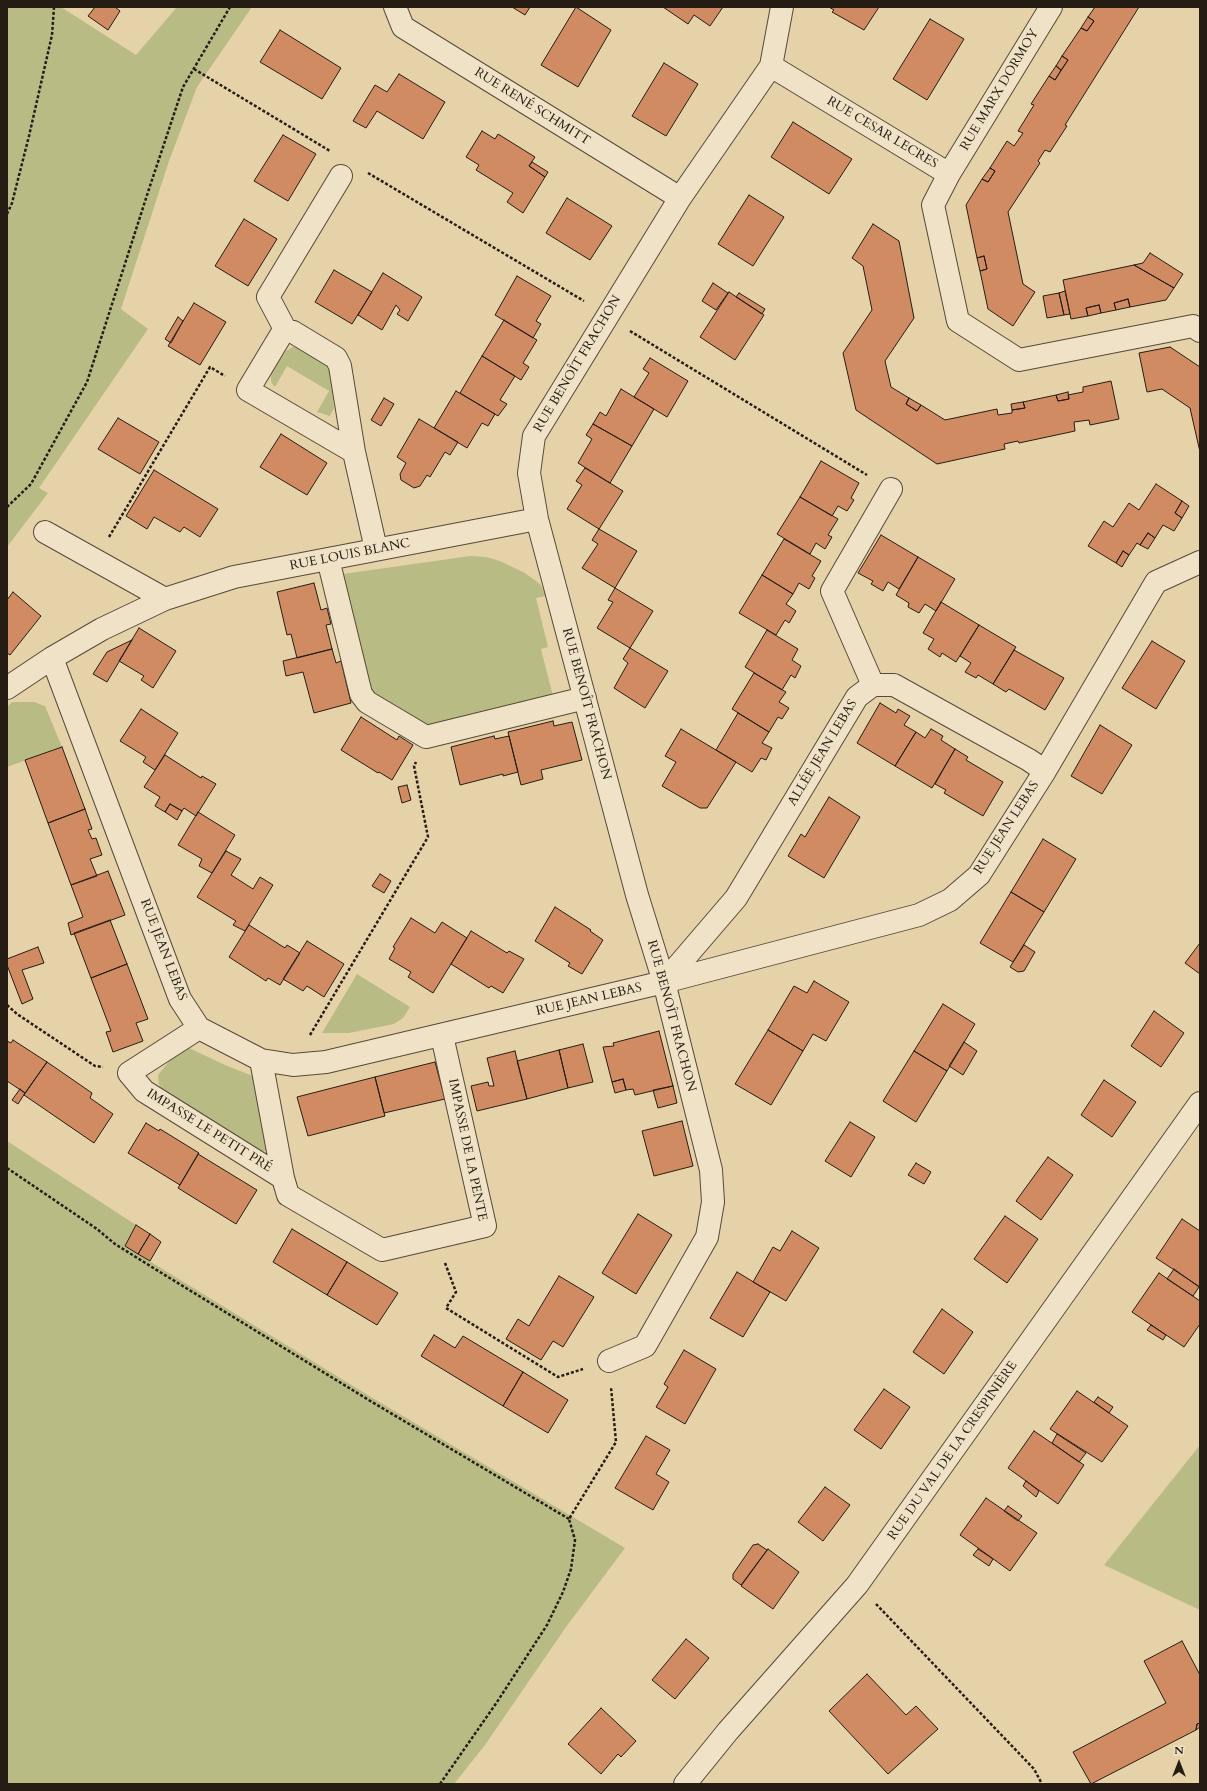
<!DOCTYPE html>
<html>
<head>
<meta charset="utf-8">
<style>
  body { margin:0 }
  #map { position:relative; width:1207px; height:1791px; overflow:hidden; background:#e6d2a8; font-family:Cardo,serif }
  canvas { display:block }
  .frame { position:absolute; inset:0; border:8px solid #251d14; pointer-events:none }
  .north { position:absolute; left:1159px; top:1743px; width:40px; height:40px; -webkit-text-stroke:3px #efe2c6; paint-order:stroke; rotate:0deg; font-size:11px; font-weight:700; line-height:16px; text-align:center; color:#251d14 }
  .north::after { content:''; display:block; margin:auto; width:14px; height:18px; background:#251d14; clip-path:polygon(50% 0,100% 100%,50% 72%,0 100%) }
</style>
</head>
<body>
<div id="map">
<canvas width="1207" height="1791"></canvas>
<div class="frame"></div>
<div class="north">N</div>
</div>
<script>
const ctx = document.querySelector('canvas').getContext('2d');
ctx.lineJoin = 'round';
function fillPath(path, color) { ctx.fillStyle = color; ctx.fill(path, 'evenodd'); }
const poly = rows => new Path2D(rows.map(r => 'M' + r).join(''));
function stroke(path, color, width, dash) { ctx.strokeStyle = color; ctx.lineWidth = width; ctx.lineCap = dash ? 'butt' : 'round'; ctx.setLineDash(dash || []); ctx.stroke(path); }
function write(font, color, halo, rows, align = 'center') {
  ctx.font = font + ' Cardo,serif'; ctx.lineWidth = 3; ctx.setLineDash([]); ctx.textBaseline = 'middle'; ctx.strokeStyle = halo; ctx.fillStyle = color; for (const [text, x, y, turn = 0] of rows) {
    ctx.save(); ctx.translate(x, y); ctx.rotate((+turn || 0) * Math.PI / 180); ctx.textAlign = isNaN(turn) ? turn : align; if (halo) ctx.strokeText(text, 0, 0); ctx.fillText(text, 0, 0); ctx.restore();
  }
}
fillPath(poly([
  [7,7,61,7,136,55,177,7,252,7,197,87,169,161,121,309,148,329,39,488,48,493,7,547],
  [293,347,299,347,327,364,330,370,334,408,330,416,317,412,329,391,287,366,275,387,271,382,271,373,286,351],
  [470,556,486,557,500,561,525,573,540,584,543,589,546,596,536,598,548,647,541,649,553,696,435,724,424,725,373,693,371,689,343,574],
  [12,702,34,702,45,706,62,747,7,767,7,707],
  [357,974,410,1007,403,1018,394,1024,349,1033,322,1033],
  [187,1047,225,1065,253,1076,267,1149,266,1151,261,1152,165,1093,159,1085,158,1075,178,1050],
  [7,1141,136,1225,125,1246,371,1397,625,1548,566,1627,485,1745,454,1784,7,1784],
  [1200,1445,1200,1610,1104,1565]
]), '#b9bb85');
const building = poly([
  [95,7,115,7,120,11,108,30,88,16,95,7],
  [512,7,530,7,525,15,512,7],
  [576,7,611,30,578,87,541,65,576,7],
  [663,7,723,7,710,26,694,15,688,24,663,7],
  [829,7,879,7,864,30,832,12,834,10,829,7],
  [1095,7,1139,7,1065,125,1067,126,1050,152,1045,150,1038,161,1040,163,1008,212,1023,284,1035,292,1013,326,988,309,980,271,987,269,984,256,977,258,966,205,982,179,988,182,995,171,990,168,1007,141,1014,146,1023,133,1018,131,1034,105,1031,104,1049,76,1055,80,1068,60,1062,56,1081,28,1087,31,1094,21,1088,17,1095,7],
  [1088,17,1094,21,1087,31,1081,28,1088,17],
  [930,19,964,39,927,100,893,79,930,19],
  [280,30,341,68,322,99,260,62,280,30],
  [1062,56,1068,60,1061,70,1056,66,1062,56],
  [664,63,698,84,666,136,632,116,664,63],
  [1056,66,1061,70,1055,80,1049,76,1056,66],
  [399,74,445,102,423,139,377,111,366,128,353,121,375,85,387,92,399,74],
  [793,122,852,159,829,194,771,157,793,122],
  [482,131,495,139,498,134,535,157,529,166,545,177,523,213,507,202,513,193,476,170,479,165,466,157,482,131],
  [283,135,316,154,288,201,254,181,283,135],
  [532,162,548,172,545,177,529,166,532,162],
  [990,168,995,171,988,182,982,179,990,168],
  [749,195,784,217,753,266,718,244,749,195],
  [567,198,612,226,590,260,546,233,567,198],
  [244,219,277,239,248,286,215,266,244,219],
  [873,224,899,241,914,318,885,361,891,387,909,398,906,404,917,411,921,405,945,420,997,409,998,415,1012,413,1012,410,1025,408,1023,402,1056,395,1058,401,1069,399,1068,395,1083,392,1083,387,1111,381,1119,419,1090,425,1089,420,1074,422,1075,431,1019,443,1018,441,1004,444,1005,449,937,464,856,410,843,353,872,310,863,266,852,258,873,224],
  [1150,253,1183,274,1174,288,1134,265,1143,263,1150,253],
  [984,256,987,269,980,271,977,258,984,256],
  [1134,265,1174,288,1166,300,1130,307,1128,299,1114,303,1116,310,1101,313,1099,305,1086,308,1088,316,1071,319,1063,280,1134,265],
  [334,270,372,292,352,324,315,302,334,270],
  [383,273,422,297,408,321,397,314,400,310,396,305,382,330,358,315,383,273],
  [517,276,551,296,536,321,541,324,533,338,495,315,517,276],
  [713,283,728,293,716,310,702,301,713,283],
  [1065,291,1070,314,1064,315,1059,293,1065,291],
  [729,292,764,315,735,360,700,337,729,292],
  [739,293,765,309,762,314,736,297,739,293],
  [1059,293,1064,315,1047,318,1043,296,1059,293],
  [1128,299,1130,307,1116,310,1114,303,1128,299],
  [194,303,226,322,200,365,168,346,194,303],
  [1099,305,1101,313,1088,316,1086,308,1099,305],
  [178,317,183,321,171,343,165,339,178,317],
  [504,320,537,340,523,363,529,367,521,380,482,356,504,320],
  [1170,347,1200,367,1200,452,1190,408,1162,389,1147,392,1139,353,1170,347],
  [482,356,515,376,500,400,507,404,498,416,460,393,482,356],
  [650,358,688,381,667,417,634,397,649,373,643,369,650,358],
  [621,389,654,409,632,446,593,424,600,412,606,416,621,389],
  [456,391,495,414,488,426,482,423,467,448,434,428,456,391],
  [1068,392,1069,399,1058,401,1056,395,1068,392],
  [384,398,394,404,381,426,371,420,384,398],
  [909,398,921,405,917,411,906,404,909,398],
  [1023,402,1025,408,1012,410,1011,404,1023,402],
  [118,418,159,442,140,474,98,449,118,418],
  [419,419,458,442,450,455,445,452,430,477,427,475,420,486,414,488,401,480,400,474,406,463,397,457,419,419],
  [593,424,632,446,610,483,578,463,592,439,586,435,593,424],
  [281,434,327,463,307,495,260,467,281,434],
  [821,461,859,483,851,498,854,500,847,511,838,506,832,516,800,497,821,461],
  [585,468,623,491,599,529,567,509,582,485,576,481,585,468],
  [154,470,218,509,200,537,184,527,180,532,154,517,147,529,126,516,154,470],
  [1156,484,1182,501,1175,513,1182,518,1174,531,1163,525,1155,538,1148,533,1140,545,1137,543,1129,555,1123,551,1116,563,1088,546,1104,521,1113,527,1129,503,1139,510,1156,484],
  [800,497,838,519,828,535,832,537,825,549,816,543,810,554,777,534,800,497],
  [1182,501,1189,506,1182,518,1175,513,1182,501],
  [599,529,637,551,615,588,582,568,598,544,592,540,599,529],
  [1148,533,1155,538,1148,549,1140,545,1148,533],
  [881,535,918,557,899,589,888,582,883,591,871,584,873,581,858,573,881,535],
  [784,539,821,561,812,576,815,578,809,589,799,583,793,594,762,575,784,539],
  [1123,551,1129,555,1122,567,1116,563,1123,551],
  [918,557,955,579,936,611,925,604,919,613,908,607,909,603,896,595,918,557],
  [762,575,793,594,786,604,796,611,789,623,785,620,776,635,739,613,762,575],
  [314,583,321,610,327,608,331,624,326,625,332,649,297,658,291,634,287,635,277,592,314,583],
  [615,588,653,611,630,648,597,628,613,602,608,600,615,588],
  [13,592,41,616,10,655,7,653,7,600,13,592],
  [941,602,979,625,956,662,942,653,940,657,928,649,934,639,923,633,941,602],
  [979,625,1016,647,993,684,978,675,976,678,965,672,971,663,960,656,979,625],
  [139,628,176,651,153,688,141,680,144,676,119,661,139,628],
  [767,630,798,649,792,660,801,666,795,678,791,675,782,690,745,667,767,630],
  [132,640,107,682,93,674,107,652,132,640],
  [1152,641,1185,661,1156,709,1122,688,1152,641],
  [630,648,668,671,645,708,614,688,628,663,623,659,630,648],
  [332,649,336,663,341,661,351,703,314,713,303,672,286,676,283,661,332,649],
  [1014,650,1064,678,1045,710,1009,689,1006,692,993,684,1014,650],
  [754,673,786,692,779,702,789,708,782,719,778,717,769,732,732,709,754,673],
  [880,703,896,713,898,709,910,716,904,725,916,732,895,766,857,743,880,703],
  [141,709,178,733,155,770,143,762,146,757,120,741,141,709],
  [738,713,769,732,762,743,772,748,766,760,761,758,752,772,716,750,738,713],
  [361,717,397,740,399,736,413,745,392,780,379,772,378,773,341,750,361,717],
  [553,721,554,726,572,722,582,760,541,770,543,779,521,785,508,732,553,721],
  [1100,725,1132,745,1102,794,1071,776,1100,725],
  [681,729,736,762,707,808,700,808,662,786,676,762,665,756,681,729],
  [931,729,943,736,941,740,955,749,932,788,895,766,916,732,925,738,931,729],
  [494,736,495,739,509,736,518,772,503,776,503,774,460,785,451,747,494,736],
  [62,747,85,809,48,823,25,760,62,747],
  [955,749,968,757,966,760,1003,782,983,816,944,793,946,790,935,784,955,749],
  [165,755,201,778,202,776,216,784,196,816,184,808,182,811,170,804,165,812,155,806,160,797,144,787,165,755],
  [407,785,411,800,402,803,398,787,407,785],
  [829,797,860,817,824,878,788,856,801,834,805,837,829,797],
  [170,804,182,811,177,820,165,812,170,804],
  [85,809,92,829,88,830,92,839,96,838,102,855,90,859,97,876,71,885,48,823,85,809],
  [198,812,235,835,212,873,199,866,202,859,178,845,198,812],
  [1043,839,1076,859,1044,912,1011,892,1043,839],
  [226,851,241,859,231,875,253,889,260,877,273,885,245,931,233,925,236,921,197,897,226,851],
  [108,871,125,915,71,935,68,923,83,917,71,885,108,871],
  [380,874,391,881,384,893,372,886,380,874],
  [1011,892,1044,912,1013,962,980,943,1011,892],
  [555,907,591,930,590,931,603,940,582,974,568,966,570,963,535,941,555,907],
  [411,918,435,933,442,922,467,938,433,993,408,977,411,972,389,959,395,948,393,947,411,918],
  [110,920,127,964,91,978,74,933,110,920],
  [249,925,285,948,287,945,300,953,280,985,268,978,266,981,229,957,249,925],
  [471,931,507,953,509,951,524,959,503,993,491,986,489,988,451,964,471,931],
  [307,941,344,964,324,997,307,986,303,991,283,979,307,941],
  [1200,943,1200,974,1185,963,1200,943],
  [1024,945,1035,952,1024,971,1018,972,1010,967,1024,945],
  [38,947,44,963,22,970,33,999,22,1004,7,965,7,959,38,947],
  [127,964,148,1019,136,1023,143,1041,113,1052,106,1032,111,1031,91,978,127,964],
  [814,981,849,1002,826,1041,813,1034,803,1051,768,1030,794,986,807,993,814,981],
  [943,1004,975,1024,947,1071,914,1051,943,1004],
  [1154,1011,1184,1033,1161,1067,1131,1046,1154,1011],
  [768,1030,803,1051,771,1105,735,1084,768,1030],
  [659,1031,673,1086,635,1095,633,1089,626,1090,623,1079,612,1082,603,1047,614,1046,613,1043,659,1031],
  [13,1040,47,1062,25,1093,7,1081,7,1041,11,1043,13,1040],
  [964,1042,977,1051,963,1075,949,1066,964,1042],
  [583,1044,593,1082,568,1088,559,1050,583,1044],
  [559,1050,568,1088,527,1099,517,1061,559,1050],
  [515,1051,527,1099,477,1111,471,1086,488,1082,489,1086,494,1086,487,1058,515,1051],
  [914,1051,947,1071,916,1122,883,1101,914,1051],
  [47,1062,92,1093,90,1098,113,1114,94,1143,24,1095,47,1062],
  [435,1062,445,1099,384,1113,375,1077,435,1062],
  [375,1077,385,1116,308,1136,297,1097,375,1077],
  [623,1079,626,1090,615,1093,612,1082,623,1079],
  [1104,1080,1136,1102,1112,1137,1081,1115,1104,1080],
  [673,1086,677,1103,658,1108,653,1090,673,1086],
  [20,1089,25,1093,18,1104,12,1100,20,1089],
  [682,1121,693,1166,654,1176,642,1131,682,1121],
  [850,1122,875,1137,851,1177,825,1161,850,1122],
  [146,1123,159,1131,160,1129,199,1153,180,1185,128,1153,146,1123],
  [198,1154,257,1190,236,1224,178,1188,198,1154],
  [1048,1157,1073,1175,1041,1220,1016,1201,1048,1157],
  [916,1163,931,1172,924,1184,908,1175,916,1163],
  [638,1214,672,1235,636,1294,602,1273,638,1214],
  [1005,1216,1038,1239,1007,1283,974,1259,1005,1216],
  [1182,1219,1200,1231,1200,1287,1156,1258,1182,1219],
  [136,1225,150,1234,138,1254,125,1246,136,1225],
  [292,1229,347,1262,327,1295,273,1262,292,1229],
  [792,1231,819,1248,786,1301,753,1282,773,1247,780,1251,792,1231],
  [150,1234,161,1242,150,1261,138,1254,150,1234],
  [347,1262,398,1293,377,1325,327,1295,347,1262],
  [1174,1269,1199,1287,1193,1296,1167,1279,1174,1269],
  [737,1272,770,1292,743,1337,710,1318,737,1272],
  [1159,1273,1200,1301,1200,1324,1184,1347,1132,1312,1159,1273],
  [559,1276,594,1297,563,1347,553,1341,541,1360,506,1339,518,1319,529,1326,559,1276],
  [942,1309,973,1332,944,1374,913,1352,942,1309],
  [1151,1325,1166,1335,1163,1340,1147,1330,1151,1325],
  [434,1335,455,1348,463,1336,523,1372,503,1406,421,1356,434,1335],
  [684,1350,716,1369,685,1424,656,1407,668,1387,664,1384,684,1350],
  [523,1372,568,1400,548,1433,503,1406,523,1372],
  [884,1389,910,1407,881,1449,854,1430,884,1389],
  [1077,1391,1128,1426,1102,1462,1050,1429,1077,1391],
  [1098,1397,1113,1407,1109,1413,1094,1402,1098,1397],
  [1034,1431,1084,1465,1058,1504,1008,1468,1034,1431],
  [1057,1434,1086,1453,1079,1462,1052,1443,1057,1434],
  [646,1436,670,1450,656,1474,669,1482,653,1510,615,1488,646,1436],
  [1026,1481,1039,1491,1036,1497,1023,1486,1026,1481],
  [825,1487,850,1505,823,1541,798,1522,825,1487],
  [986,1498,1037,1533,1010,1571,960,1535,986,1498],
  [1008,1506,1022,1516,1018,1521,1004,1511,1008,1506],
  [758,1544,767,1550,741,1585,733,1579,733,1574,753,1545,758,1544],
  [768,1549,799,1572,773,1609,741,1586,768,1549],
  [978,1549,993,1559,989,1566,973,1555,978,1549],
  [686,1639,709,1658,675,1699,652,1680,686,1639],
  [1182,1641,1200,1675,1200,1723,1197,1724,1196,1730,1091,1784,1073,1752,1166,1703,1144,1661,1182,1641],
  [867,1674,906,1715,916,1706,938,1729,888,1774,829,1711,867,1674],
  [601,1708,636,1741,621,1757,618,1754,601,1774,568,1744,601,1708],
  [1200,1723,1200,1727,1196,1730,1197,1724,1200,1723]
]);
fillPath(building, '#d18b63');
stroke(building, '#251d14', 1);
const street = poly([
  [395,7,403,27,680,198],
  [771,66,949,174,933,205,958,321,1019,360,1193,326,1200,331],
  [949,174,1051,7],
  [286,331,268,297,341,176],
  [354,452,248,390,281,335,286,331,293,332,336,358,340,366,354,452,376,549],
  [45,532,165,599],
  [328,559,361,694,367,702,426,737,585,698],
  [52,658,180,999,199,1028,261,1060,293,1065,326,1062,664,982,919,915,950,900,979,875,1045,771,1156,582,1200,562],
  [873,685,832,591,891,489],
  [7,688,52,658,102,629,165,599,234,577,537,519],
  [664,982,736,898,857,697,873,685,894,685,1029,760,1045,771],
  [199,1028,129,1073,144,1091,283,1178],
  [261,1060,283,1178,288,1195,382,1250,485,1226,442,1036],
  [609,1361,645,1346,707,1237,713,1202,711,1170,664,982,637,895,537,519,529,473,534,436,680,198,771,66,782,7],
  [685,1784,728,1731,857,1585,1200,1103]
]);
stroke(street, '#554a39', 24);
stroke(poly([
  [194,69,330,151],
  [368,173,584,301],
  [7,214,12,203,29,136,52,35,54,7],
  [630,331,867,475],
  [7,507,31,484,87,382,149,189,183,87,230,7],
  [109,537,210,367,225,376],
  [7,1005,17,1014,95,1066,103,1067],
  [310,1035,428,837,414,766,416,762],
  [7,1168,97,1229,115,1244,155,1269,372,1402,569,1519],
  [445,1263,456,1292,446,1308,558,1377,583,1369],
  [876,1604,1034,1769,1042,1784],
  [440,1784,497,1702,547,1625,563,1592,571,1569,575,1540,569,1519,616,1442,611,1387]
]), '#251d14', 2.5, [3, 2]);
stroke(street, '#efe2c6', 22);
write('13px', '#251d14', '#efe2c6', [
  ["RUE MARX DORMOY",1000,90,-59],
  ["RUE RENÉ SCHMITT",532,107,32],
  ["RUE CESAR LECRES",882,133,31],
  ["RUE BENOÎT FRACHON",578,364,-59],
  ["RUE LOUIS BLANC",350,555,-11],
  ["RUE BENOÎT FRACHON",586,704,75],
  ["ALLÉE JEAN LEBAS",823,753,-59],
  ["RUE JEAN LEBAS",1007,828,-57],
  ["RUE JEAN LEBAS",163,950,69],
  ["RUE JEAN LEBAS",589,1000,-13],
  ["RUE BENOÎT FRACHON",671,1016,75],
  ["IMPASSE LE PETIT PRÉ",209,1131,32],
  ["IMPASSE DE LA PENTE",467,1150,78],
  ["RUE DU VAL DE LA CRESPINIÈRE",953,1451,-55]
]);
</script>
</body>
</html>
